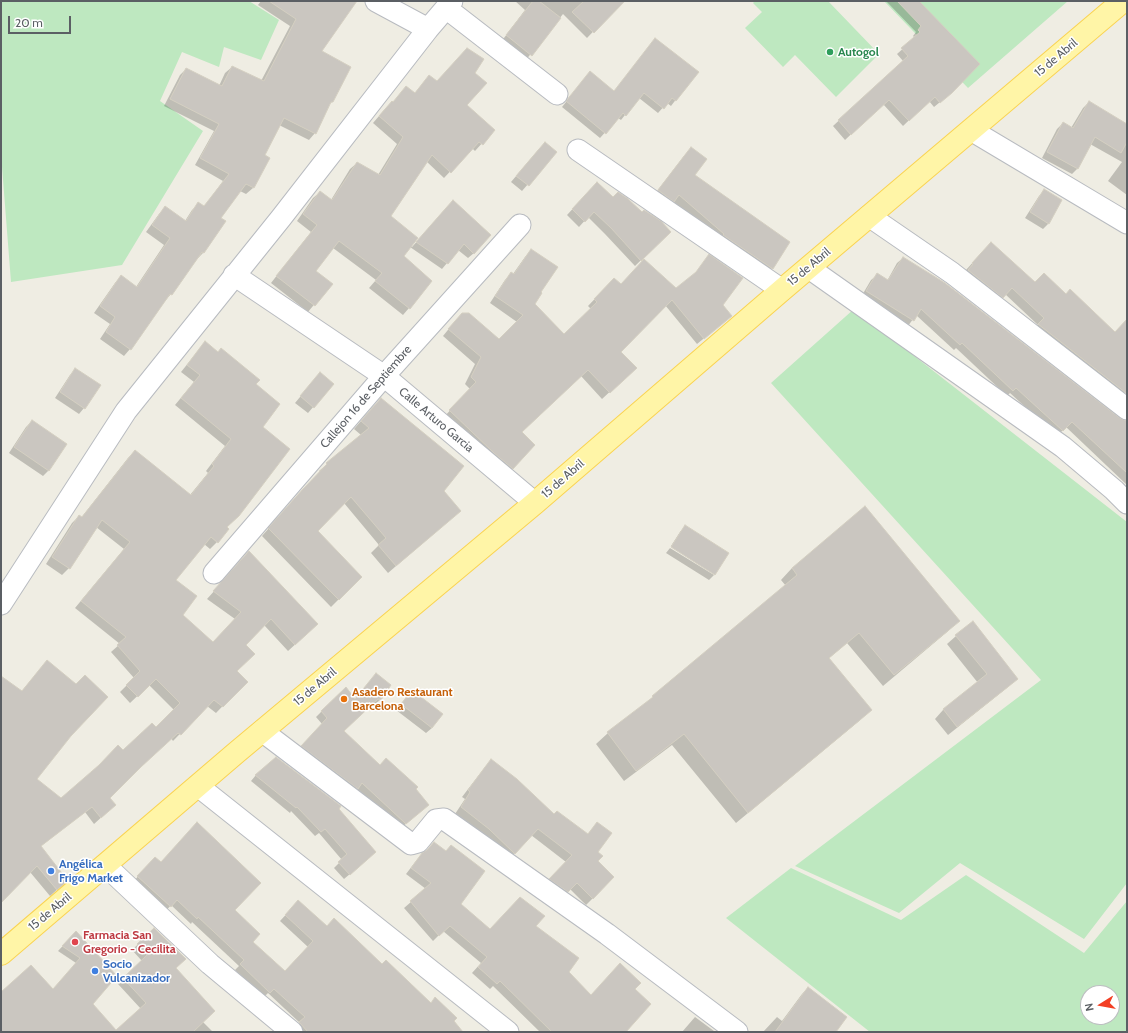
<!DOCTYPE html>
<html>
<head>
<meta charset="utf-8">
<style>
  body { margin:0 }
  #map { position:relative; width:1128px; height:1033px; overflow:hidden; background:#efede3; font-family:Cabin,sans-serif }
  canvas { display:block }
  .frame { position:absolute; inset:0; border:2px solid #5b5f64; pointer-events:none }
  .north { position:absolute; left:1080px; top:985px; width:40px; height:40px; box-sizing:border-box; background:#fff; border:1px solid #bdbfc1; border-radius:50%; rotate:259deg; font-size:11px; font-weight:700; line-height:16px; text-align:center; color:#5b5f64 }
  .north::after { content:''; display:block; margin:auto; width:14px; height:18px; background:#f33f24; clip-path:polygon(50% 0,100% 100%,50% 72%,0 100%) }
  .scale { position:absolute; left:8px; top:16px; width:63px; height:18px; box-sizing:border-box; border:2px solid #5b5f64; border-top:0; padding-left:5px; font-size:12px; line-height:14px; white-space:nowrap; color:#5b5f64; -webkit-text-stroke:3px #fff; paint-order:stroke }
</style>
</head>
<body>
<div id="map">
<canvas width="1128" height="1033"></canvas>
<div class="frame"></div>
<div class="north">N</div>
<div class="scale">20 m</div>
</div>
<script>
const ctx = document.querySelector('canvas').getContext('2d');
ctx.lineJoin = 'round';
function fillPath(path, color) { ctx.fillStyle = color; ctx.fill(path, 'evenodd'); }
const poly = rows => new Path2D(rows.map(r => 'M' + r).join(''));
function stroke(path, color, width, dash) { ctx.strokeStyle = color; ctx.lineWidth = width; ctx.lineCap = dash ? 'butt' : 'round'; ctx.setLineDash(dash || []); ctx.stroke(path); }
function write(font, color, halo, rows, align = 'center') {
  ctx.font = font + ' Cabin,sans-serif'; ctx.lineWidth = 3; ctx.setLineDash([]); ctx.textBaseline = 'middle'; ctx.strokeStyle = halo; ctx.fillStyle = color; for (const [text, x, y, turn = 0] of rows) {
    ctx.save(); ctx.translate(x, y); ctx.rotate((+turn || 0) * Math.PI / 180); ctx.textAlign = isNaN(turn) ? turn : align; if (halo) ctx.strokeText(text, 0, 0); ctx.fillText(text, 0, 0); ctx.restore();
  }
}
fillPath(poly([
  [1,1,249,1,279,20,261,60,224,47,219,67,182,52,160,101,203,131,122,265,11,282,1,154],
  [755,1,828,1,879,54,836,97,795,55,783,67,745,28,762,12,753,3],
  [884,1,1068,1,968,88],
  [854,309,1127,522,1127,883,1084,939,960,863,899,913,795,866,1041,680,771,383],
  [791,868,901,920,966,875,1084,953,1127,901,1127,1032,870,1032,726,918],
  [1088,993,1112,993,1112,1017,1088,1017]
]), '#bee8c0');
fillPath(poly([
  [261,1,344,1,320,52,332,102,328,105,315,133,309,140,279,125,264,155,269,158,253,188,246,194,240,191,220,218,224,221,203,253,197,259,171,294,165,301,130,349,124,356,100,339,110,324,94,313,115,283,121,276,136,287,164,245,146,232,159,214,165,208,185,221,192,210,199,204,204,207,223,181,195,165,214,131,164,106,180,75,186,69,219,86,225,73,232,67,261,81,290,26,258,5],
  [515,1,601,1,613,11,587,38,563,14,525,61,501,42,525,10],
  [886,1,917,1,945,98,934,107,929,101,903,126,883,104,845,140,833,126,903,61,897,54,915,38,913,36,916,32],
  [655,40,697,72,671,106,667,103,658,113,639,98,625,115,621,120,618,118,600,138,562,107,586,77,614,92],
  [474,73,466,106,494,130,475,151,472,148,444,178,426,161,390,216,412,247,447,207,474,253,468,258,458,250,442,269,410,247,403,256,409,308,403,315,369,288,376,280,333,248,315,271,331,284,308,312,271,283,311,232,297,221,313,198,320,192,331,200,350,169,357,163,378,175,397,144,373,123,385,109,392,103,414,94,429,76,436,82],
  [1089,102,1127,125,1127,195,1108,181,1122,162,1090,144,1078,168,1072,174,1042,158,1057,129,1063,123,1071,128,1083,108],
  [692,148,694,175,789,242,772,268,764,276,651,199,684,156],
  [539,149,556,152,522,191,511,182],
  [591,189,613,198,641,213,670,232,635,266,605,234,588,217,579,227,567,215],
  [1045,190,1048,224,1043,229,1025,218,1039,196],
  [531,250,540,292,533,304,564,335,591,309,588,306,607,286,620,286,676,290,692,277,709,256,722,305,724,322,697,344,665,305,620,352,629,374,602,399,581,376,521,432,534,445,506,475,444,417,470,389,465,384,475,364,443,336,456,320,499,340,517,322,490,303,505,280,512,273,513,274,525,257],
  [984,250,1034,283,1066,295,1115,334,1127,335,1127,390,1118,399,1032,332,1038,325,1005,294,996,304,966,270],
  [903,258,1119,419,1127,422,1127,485,1066,427,1057,436,1010,393,1007,396,956,348,954,350,916,315,908,326,861,297,871,280,877,275,887,281,897,263],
  [205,342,254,385,261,427,226,527,217,542,210,549,204,544,174,580,181,615,213,643,235,619,207,599,243,559,310,631,288,651,264,625,245,645,235,672,246,682,216,713,207,706,173,741,171,738,108,798,115,805,94,824,85,812,41,846,60,887,50,896,30,872,1,902,1,677,21,692,41,668,70,735,35,779,61,799,123,752,156,729,174,710,149,685,130,703,120,692,134,678,111,652,120,644,75,608,124,549,96,527,69,568,62,575,46,564,72,523,79,516,81,518,128,458,135,451,190,495,208,473,206,471,225,446,175,405,194,382,181,372],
  [76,370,84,408,79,414,55,398,70,375],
  [320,373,333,384,308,413,295,403],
  [373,407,460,511,388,573,371,553,379,545,344,503,316,531,361,577,331,607,262,536,296,497,320,472,319,471,361,435,354,429],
  [32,421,49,470,43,476,9,453,26,427],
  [685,526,715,573,671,546,680,532],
  [670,548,714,575,709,580,666,553],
  [792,568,958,621,947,632,883,686,847,643,828,659,870,710,859,721,736,823,672,745,624,781,596,744,608,733,644,705,653,697,786,586,781,580],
  [956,636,1017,678,1008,687,948,735,935,719,943,710,978,683,947,644],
  [376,674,390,685,380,700,374,705,372,704,343,731,380,766,415,789,422,810,400,829,356,788,351,793,297,752,322,724,316,717,321,712,345,689,355,700],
  [412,691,432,728,426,733,396,710],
  [491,761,554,815,587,835,597,823,596,861,593,898,586,905,570,889,561,898,544,886,566,862,531,835,508,860,455,814,465,799,462,797,485,767],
  [256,775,337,809,370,857,344,879,334,868,342,860,319,833,315,836,291,811,290,813,251,781],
  [434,843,460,904,490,930,534,927,567,972,591,996,633,989,625,1032,540,1032,493,986,490,989,472,973,481,963,443,931,433,941,404,908,426,889,406,874,416,861],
  [150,863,161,863,234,910,252,942,284,972,308,947,280,921,293,907,327,927,382,965,453,1021,462,1032,297,1032,295,1028,300,1023,268,993,264,997,235,970,239,966,192,922,191,924,171,905,165,912,133,882],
  [154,929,203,1022,213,1032,116,1032,141,1009,118,984,142,961,132,950],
  [76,932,115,976,76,963,58,951],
  [808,988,835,1032,763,1032,777,1017,782,1021,802,994],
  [695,1017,714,1031,714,1032,682,1032]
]), '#0003');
const building = poly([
  [269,1,357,1,322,51,351,67,333,102,331,102,316,134,284,118,265,155,270,158,254,188,246,184,221,218,226,221,204,253,202,252,172,295,170,294,131,350,106,332,115,317,100,306,121,275,137,287,170,238,152,225,165,206,186,221,198,202,204,206,229,174,200,158,219,124,170,99,186,68,222,86,232,66,264,81,296,19,269,1],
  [533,1,539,1,561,18,532,56,506,35,533,1],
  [584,1,625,1,594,33,572,12,584,1],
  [897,1,919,1,980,64,952,93,940,103,935,97,909,121,889,100,851,135,838,120,908,56,901,48,920,32,918,30,921,26,897,1],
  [655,38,699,72,676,101,672,98,664,109,644,93,626,116,623,113,606,134,566,101,590,71,614,91,655,38],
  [467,48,484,59,475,73,487,83,467,105,495,130,483,145,479,142,451,173,432,155,391,216,418,238,404,256,432,281,410,309,375,281,382,273,339,241,316,271,333,284,315,306,276,276,317,225,303,214,320,191,332,200,357,162,380,175,403,137,379,116,392,101,393,102,406,86,415,93,429,75,437,81,467,48],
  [1089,101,1127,124,1127,142,1121,153,1095,137,1078,169,1047,152,1063,122,1073,128,1089,101],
  [545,142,557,152,529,186,516,176,545,142],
  [691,147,707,159,695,175,790,242,773,269,723,235,724,234,679,195,674,202,658,190,691,147],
  [597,182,613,197,618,192,627,198,642,212,644,210,661,221,671,232,641,261,611,228,594,212,585,222,572,209,597,182],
  [1044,189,1062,200,1049,224,1030,212,1044,189],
  [453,200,491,235,474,254,464,244,448,264,416,242,453,200],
  [991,242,1035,282,1044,273,1066,294,1070,289,1115,332,1127,319,1127,391,1126,393,1038,324,1044,318,1012,288,1003,298,968,270,973,264,972,263,991,242],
  [531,249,558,267,541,292,542,293,535,304,564,334,597,302,594,299,614,278,621,284,644,259,676,288,696,272,709,254,743,278,723,305,732,316,704,339,672,300,621,352,637,368,610,393,588,370,522,432,535,445,513,469,494,453,449,410,476,382,471,377,481,357,448,329,462,313,469,313,499,339,523,315,495,296,511,272,514,274,531,249],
  [903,257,945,283,1120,418,1127,421,1127,473,1072,422,1063,431,1016,388,1013,391,962,343,960,345,921,309,914,321,866,291,877,273,888,280,903,257],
  [205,341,218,352,221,348,260,380,256,384,280,404,263,427,290,449,239,516,227,527,229,529,218,543,211,537,176,580,197,596,183,615,213,642,241,612,213,591,249,551,318,624,295,645,271,619,246,645,255,654,237,671,248,682,223,707,214,700,181,735,178,733,141,767,110,798,116,805,101,818,92,807,41,846,68,881,57,890,37,866,1,903,1,676,22,691,47,660,76,684,85,675,108,697,71,736,37,779,61,798,99,765,118,745,123,750,152,723,156,727,180,703,156,679,138,697,126,685,140,671,117,645,126,637,81,601,130,542,102,520,70,569,52,557,79,515,82,517,135,450,191,495,214,466,212,464,231,439,181,398,200,375,187,365,205,341],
  [75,368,101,385,85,409,60,392,75,368],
  [320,372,334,384,314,408,300,396,320,372],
  [381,398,464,466,444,491,461,511,396,566,378,545,386,538,351,497,318,531,362,577,339,600,268,528,303,489,327,464,326,463,369,428,361,421,381,398],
  [32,420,67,444,49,471,14,447,32,420],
  [865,506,960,621,894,675,859,633,829,658,872,710,748,813,684,734,636,771,607,732,653,697,652,696,797,575,792,568,865,506],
  [685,525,729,553,715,575,671,547,685,525],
  [973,621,1018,679,957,727,943,709,987,674,955,635,973,621],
  [376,673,391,685,381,700,378,699,344,731,380,765,386,758,418,787,416,789,429,805,406,824,362,783,358,789,301,746,327,718,321,711,346,687,355,699,376,673],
  [412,690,443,714,432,728,401,704,412,690],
  [276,757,341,806,339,809,376,852,350,875,338,862,347,854,325,829,321,832,297,807,296,808,255,775,276,757],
  [491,759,517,779,554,814,557,811,588,834,597,822,612,833,598,852,603,856,598,861,614,877,593,899,577,883,568,892,549,879,572,855,538,829,515,854,489,829,461,807,470,792,468,790,491,759],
  [197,822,261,883,235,910,260,934,253,942,285,971,313,941,285,915,298,900,327,926,334,918,382,964,386,960,431,1003,435,997,457,1018,454,1021,463,1032,308,1032,299,1022,305,1017,274,989,270,993,240,964,244,960,198,917,197,919,177,900,171,907,137,876,155,857,161,862,197,822],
  [434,842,446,851,451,845,485,871,461,904,490,929,520,897,545,916,536,926,579,958,569,972,591,995,620,963,641,983,635,989,651,1004,626,1032,552,1032,500,981,497,984,478,967,487,957,450,926,439,936,410,901,431,883,411,868,422,853,427,850,434,842],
  [154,928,186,959,176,968,215,1011,193,1032,1,1032,1,992,31,965,53,989,80,958,62,946,76,931,117,976,93,1004,116,1030,146,1003,123,978,147,955,137,944,154,928],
  [808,987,847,1017,836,1032,775,1032,808,987]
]);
fillPath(building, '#cac6c0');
stroke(building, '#d4cfc1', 1);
const street = poly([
  [376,1,428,29],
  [446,8,557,94],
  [971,130,1127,223],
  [578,150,782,290],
  [869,216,952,273,1127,409],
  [809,268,1063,447,1114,490,1127,503],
  [234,275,384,376,535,503],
  [214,573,384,376,520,225],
  [1,604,126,411,281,218,428,29,452,1],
  [262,731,411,844,418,842,436,820,444,819,607,934,737,1032],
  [198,786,508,1032],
  [105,865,210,964,292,1032]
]);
const primary = poly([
  [1,954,237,752,535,503,782,290,1123,1]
]);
stroke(street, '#b8bbc0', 23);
stroke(primary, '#fad351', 24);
stroke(street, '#fff', 21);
stroke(primary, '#fff5a7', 22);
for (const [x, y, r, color] of [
  [830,52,4,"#2e9e5b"],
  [344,699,4,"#e8710a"],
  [51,871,4,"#3f7fe0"],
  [75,942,4,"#e0444e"],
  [95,971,4,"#3f7fe0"]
]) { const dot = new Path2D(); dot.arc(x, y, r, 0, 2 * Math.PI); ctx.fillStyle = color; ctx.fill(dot); stroke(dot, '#fff', 1.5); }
write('bold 12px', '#27864d', '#fff', [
  ["Autogol",838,52]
], 'left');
write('12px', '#5b5f64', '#fff', [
  ["15 de Abril",1056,58,-40],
  ["15 de Abril",809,267,-40],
  ["Callejon 16 de Septiembre",366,397,-49],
  ["Calle Arturo Garcia",436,420,40],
  ["15 de Abril",563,479,-41],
  ["15 de Abril",315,687,-40],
  ["15 de Abril",50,912,-40]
]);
write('bold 12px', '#c56008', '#fff', [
  ["Asadero Restaurant",352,692],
  ["Barcelona",352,706]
], 'left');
write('bold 12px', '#366cbe', '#fff', [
  ["Angélica",59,864],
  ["Frigo Market",59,878],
  ["Socio",103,964],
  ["Vulcanizador",103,978]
], 'left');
write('bold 12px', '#be3a42', '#fff', [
  ["Farmacia San",83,935],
  ["Gregorio - Cecilita",83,949]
], 'left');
</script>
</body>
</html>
